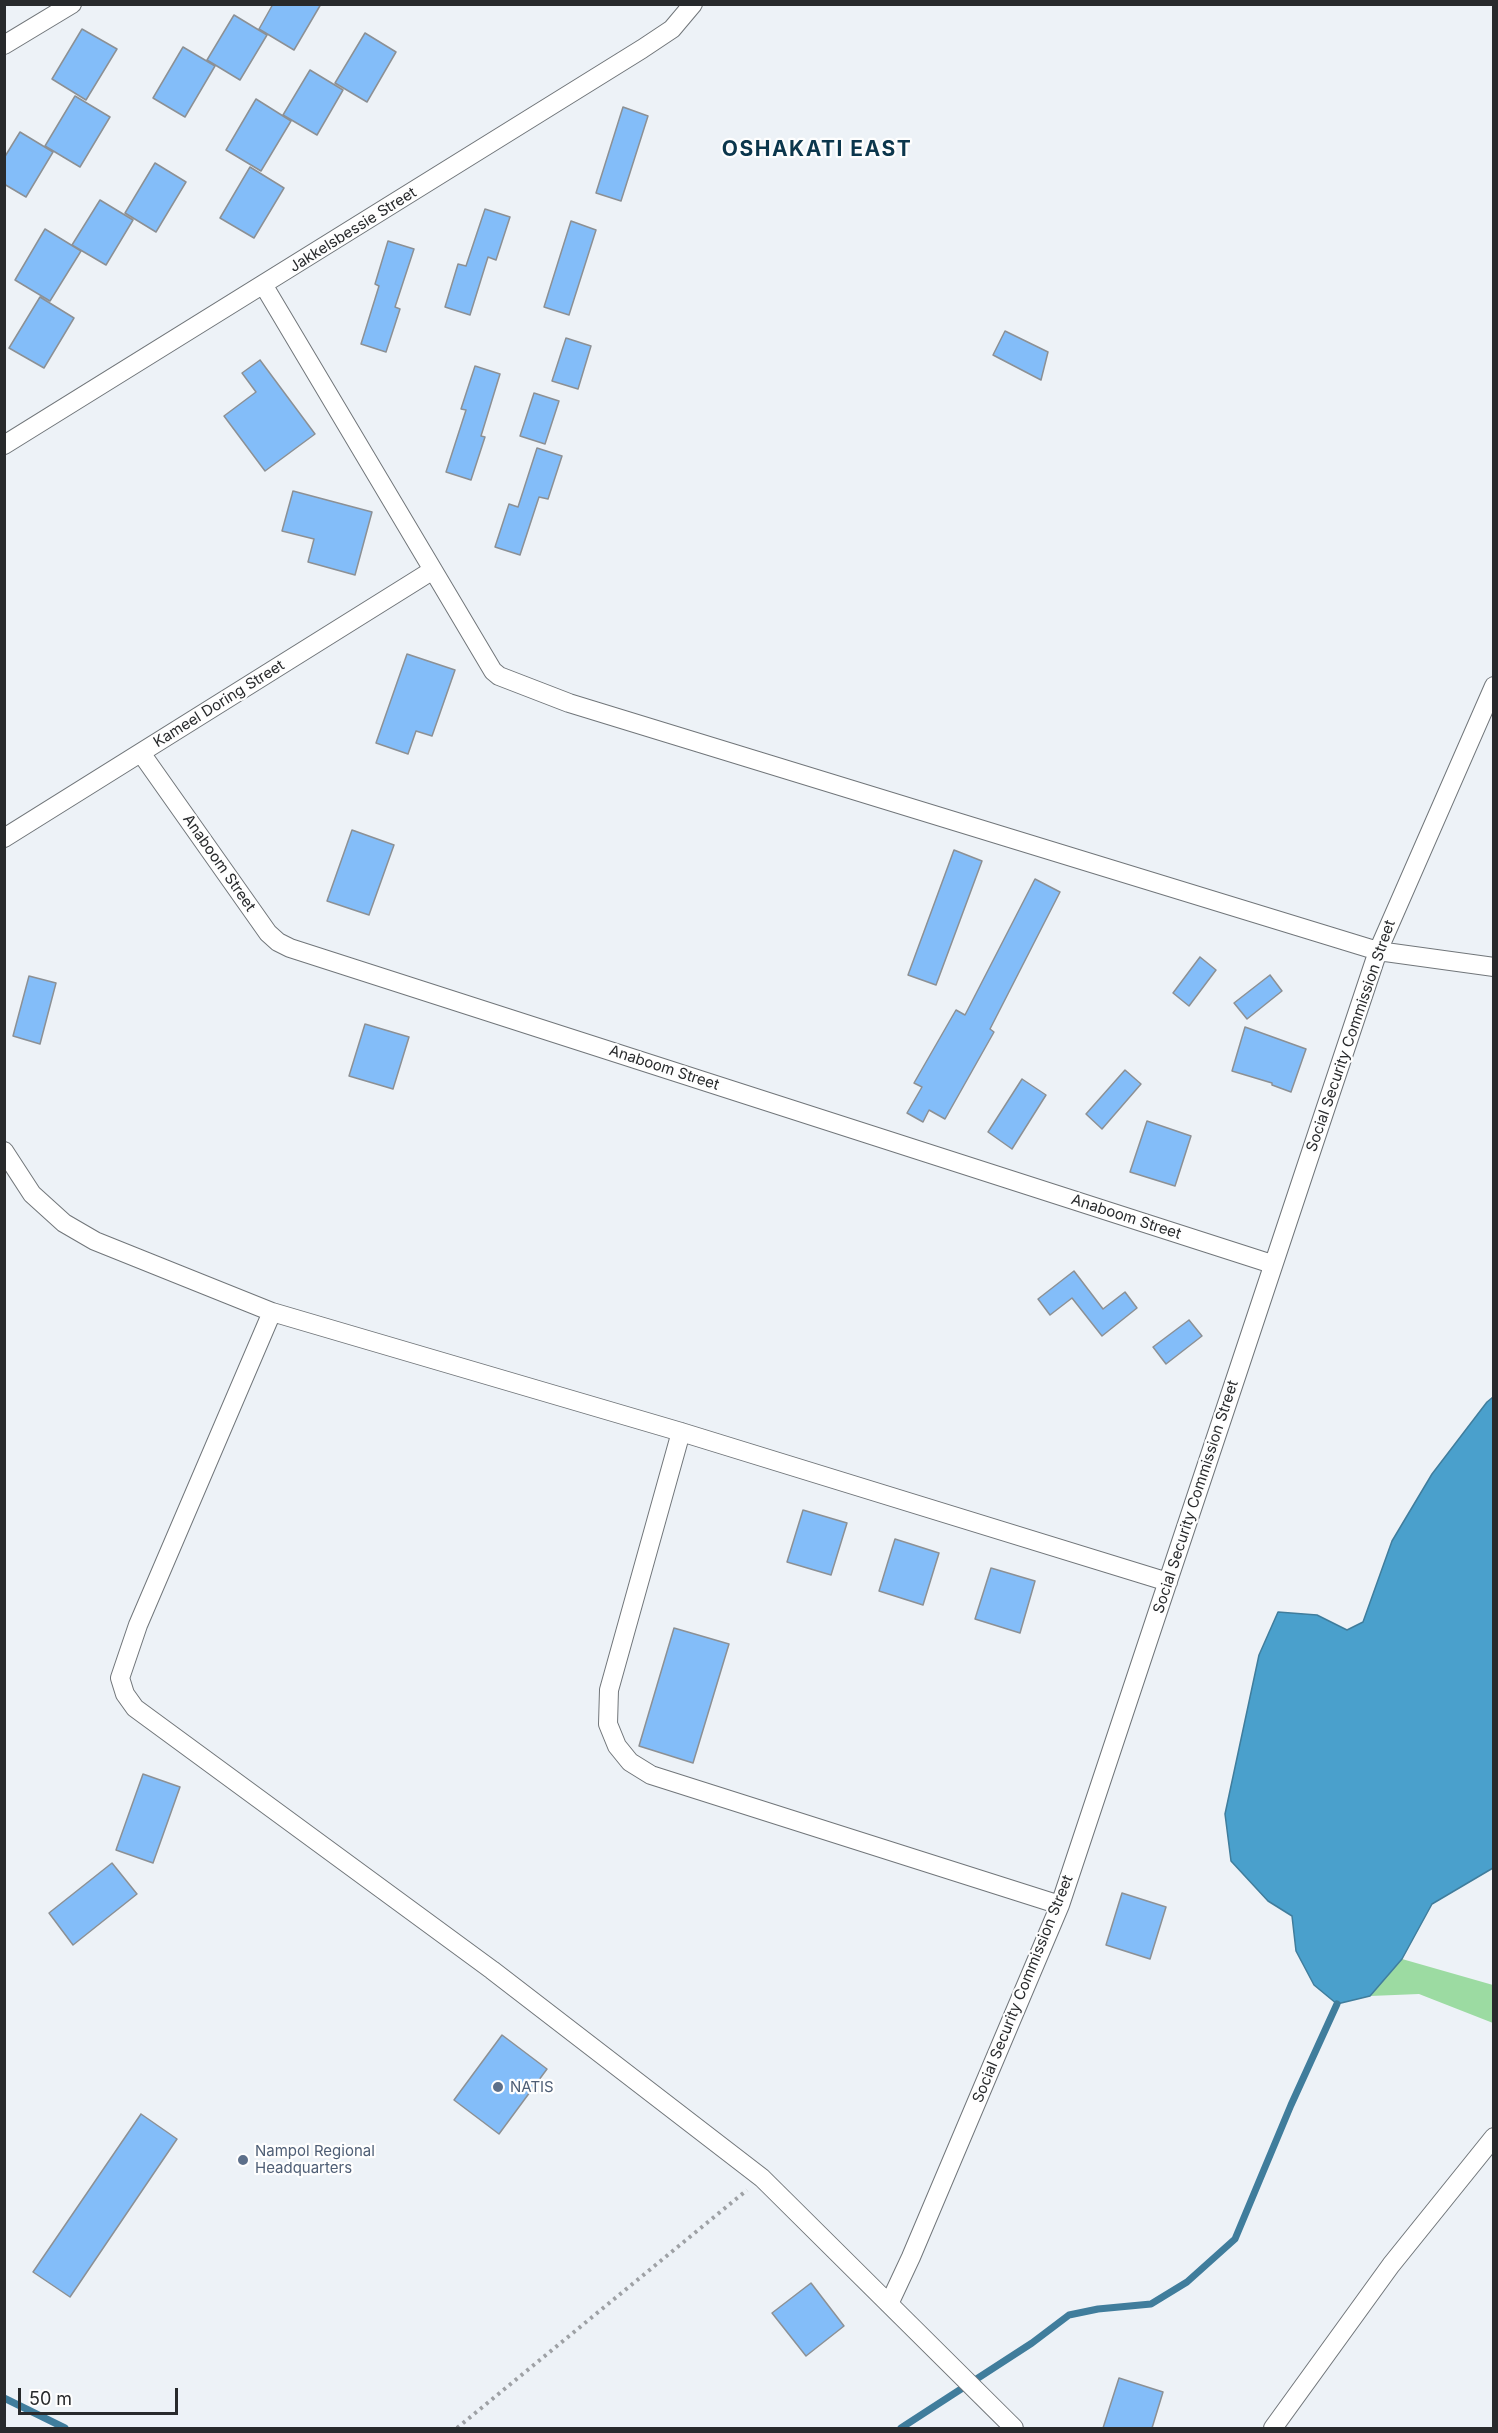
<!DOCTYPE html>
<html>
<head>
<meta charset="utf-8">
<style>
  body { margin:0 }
  #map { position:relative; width:1498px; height:2433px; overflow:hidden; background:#edf2f7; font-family:Inter,sans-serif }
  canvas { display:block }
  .frame { position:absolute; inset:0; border:6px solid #282a2c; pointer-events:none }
  .scale { position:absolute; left:18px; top:2388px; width:160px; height:27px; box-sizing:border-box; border:3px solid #282a2c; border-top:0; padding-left:8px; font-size:18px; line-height:21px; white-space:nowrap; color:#282a2c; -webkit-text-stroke:4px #fefefe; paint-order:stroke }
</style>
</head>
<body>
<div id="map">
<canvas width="1498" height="2433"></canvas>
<div class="frame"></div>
<div class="scale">50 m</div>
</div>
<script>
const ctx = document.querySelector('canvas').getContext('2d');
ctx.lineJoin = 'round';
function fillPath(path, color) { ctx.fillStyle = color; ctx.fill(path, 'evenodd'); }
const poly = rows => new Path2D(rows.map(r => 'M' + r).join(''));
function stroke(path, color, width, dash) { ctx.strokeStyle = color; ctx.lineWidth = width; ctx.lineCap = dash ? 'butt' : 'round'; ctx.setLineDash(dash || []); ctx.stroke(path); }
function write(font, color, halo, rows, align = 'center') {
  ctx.font = font + ' Inter,sans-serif'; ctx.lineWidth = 4.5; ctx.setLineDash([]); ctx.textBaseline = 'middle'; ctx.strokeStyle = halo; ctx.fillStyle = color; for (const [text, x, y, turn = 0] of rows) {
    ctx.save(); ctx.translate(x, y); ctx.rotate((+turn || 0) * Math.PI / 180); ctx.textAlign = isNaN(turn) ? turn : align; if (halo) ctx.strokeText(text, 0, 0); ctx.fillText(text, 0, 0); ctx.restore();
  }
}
fillPath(poly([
  [1402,1959,1493,1985,1493,2023,1419,1994,1370,1996]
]), '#9cdba2');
const water = poly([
  [1493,1397,1493,1868,1432,1904,1402,1959,1370,1996,1337,2004,1314,1985,1296,1951,1292,1916,1268,1901,1231,1861,1225,1814,1259,1655,1278,1612,1317,1615,1347,1630,1363,1622,1392,1541,1432,1474,1487,1402,1493,1397]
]);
fillPath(water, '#4aa0cc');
stroke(water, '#407d9c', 1.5);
stroke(poly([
  [4,2398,65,2428],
  [901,2428,1032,2343,1069,2315,1098,2309,1151,2304,1187,2282,1235,2239,1291,2105,1337,2004]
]), '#407d9c', 7);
const building = poly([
  [273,4,321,4,294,50,259,29,273,4],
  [234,15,267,35,240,80,207,60,234,15],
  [82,29,117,49,86,100,52,79,82,29],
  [365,33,396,52,367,102,335,83,365,33],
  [183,47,215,66,185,117,153,98,183,47],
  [310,70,343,90,317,135,283,115,310,70],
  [75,96,110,117,80,167,45,146,75,96],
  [256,99,291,121,261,171,226,150,256,99],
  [623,107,648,116,621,201,596,193,623,107],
  [20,132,53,152,26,197,4,184,4,158,20,132],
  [155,163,186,182,156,232,125,213,155,163],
  [250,167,284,188,254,238,220,218,250,167],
  [100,200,133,220,106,265,72,245,100,200],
  [485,209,510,217,496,260,488,257,470,315,445,307,458,264,466,266,485,209],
  [571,221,596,230,569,315,544,307,571,221],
  [45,229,81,251,50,301,15,280,45,229],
  [388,241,414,249,395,307,400,309,386,352,361,344,379,286,375,284,388,241],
  [40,297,74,318,44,368,9,348,40,297],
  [1005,331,1048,352,1041,380,993,355,1005,331],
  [566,338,591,346,578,389,552,381,566,338],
  [260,360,315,434,265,471,224,416,256,392,242,373,260,360],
  [475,366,500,374,481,436,485,437,471,480,446,472,466,410,461,409,475,366],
  [534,393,559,401,545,444,520,436,534,393],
  [537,448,562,456,548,499,539,497,520,555,495,547,509,504,518,507,537,448],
  [293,491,372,512,355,575,308,562,314,539,282,531,293,491],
  [407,654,455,670,432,736,416,731,408,754,376,743,407,654],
  [352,830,394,845,369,915,327,901,352,830],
  [954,850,982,861,936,985,908,975,954,850],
  [1035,879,1060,892,990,1029,994,1032,945,1119,929,1110,923,1122,907,1113,922,1087,914,1083,956,1010,965,1015,1035,879],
  [1200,957,1216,970,1189,1006,1173,993,1200,957],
  [1270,975,1282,991,1247,1019,1234,1003,1270,975],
  [29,976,56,983,40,1044,13,1036,29,976],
  [365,1024,409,1037,393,1089,349,1076,365,1024],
  [1245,1027,1306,1049,1291,1092,1272,1085,1272,1083,1232,1071,1245,1027],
  [1125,1070,1141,1084,1102,1129,1086,1114,1125,1070],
  [1022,1079,1046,1095,1012,1149,988,1132,1022,1079],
  [1147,1121,1191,1136,1175,1186,1130,1172,1147,1121],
  [1074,1271,1103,1309,1125,1292,1137,1308,1102,1336,1072,1298,1050,1315,1038,1299,1074,1271],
  [1189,1320,1202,1336,1166,1364,1153,1347,1189,1320],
  [803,1510,847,1523,831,1575,787,1562,803,1510],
  [895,1539,939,1553,923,1605,879,1591,895,1539],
  [991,1568,1035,1581,1020,1633,975,1619,991,1568],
  [674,1628,729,1644,693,1763,639,1746,674,1628],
  [143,1774,180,1787,153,1863,116,1850,143,1774],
  [112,1863,137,1894,73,1945,49,1913,112,1863],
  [1122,1893,1166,1907,1150,1959,1106,1945,1122,1893],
  [502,2035,547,2069,499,2134,454,2100,502,2035],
  [141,2114,177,2139,70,2297,33,2272,141,2114],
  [811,2283,844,2326,806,2356,772,2313,811,2283],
  [1119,2378,1163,2392,1152,2428,1103,2428,1119,2378]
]);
fillPath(building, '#83bdf9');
stroke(building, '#8c9094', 1.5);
const street = poly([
  [4,45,72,4],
  [264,286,433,570,493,671,499,676,569,703,1378,951,1494,967],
  [4,445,642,49,672,29,693,4],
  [141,753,268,933,278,942,290,948,1272,1264],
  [4,838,433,570],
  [4,1151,32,1194,64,1223,95,1241,272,1312,681,1432,1168,1582],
  [272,1312,138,1625,120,1678,125,1694,135,1708,492,1970,762,2178,1014,2428],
  [681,1432,609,1690,608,1724,617,1746,630,1762,651,1775,1060,1905],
  [889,2304,911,2257,1060,1905,1378,951,1494,686],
  [1273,2428,1391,2265,1494,2137]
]);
stroke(street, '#71767a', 20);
stroke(poly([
  [457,2428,747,2190]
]), '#9ea1a5', 4, [3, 4.5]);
stroke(street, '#fff', 18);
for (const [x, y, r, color] of [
  [498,2087,6,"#5c6f8a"],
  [243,2160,6,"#5c6f8a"]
]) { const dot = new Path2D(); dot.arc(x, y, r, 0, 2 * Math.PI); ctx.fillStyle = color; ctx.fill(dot); stroke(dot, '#fefefe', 2); }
write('15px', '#282a2c', '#fefefe', [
  ["Jakkelsbessie Street",353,230,-32],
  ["Kameel Doring Street",219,704,-32],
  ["Anaboom Street",219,863,55],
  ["Social Security Commission Street",1351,1036,-71],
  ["Anaboom Street",664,1068,18],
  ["Anaboom Street",1126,1217,18],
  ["Social Security Commission Street",1196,1497,-72],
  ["Social Security Commission Street",1023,1989,-68]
]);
write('15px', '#4e5e75', '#fefefe', [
  ["NATIS",510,2087],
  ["Nampol Regional",255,2151],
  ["Headquarters",255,2168]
], 'left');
ctx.letterSpacing = '1.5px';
write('bold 21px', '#0b364c', '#fefefe', [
  ["OSHAKATI EAST",817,150]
]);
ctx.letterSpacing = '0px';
</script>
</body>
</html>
